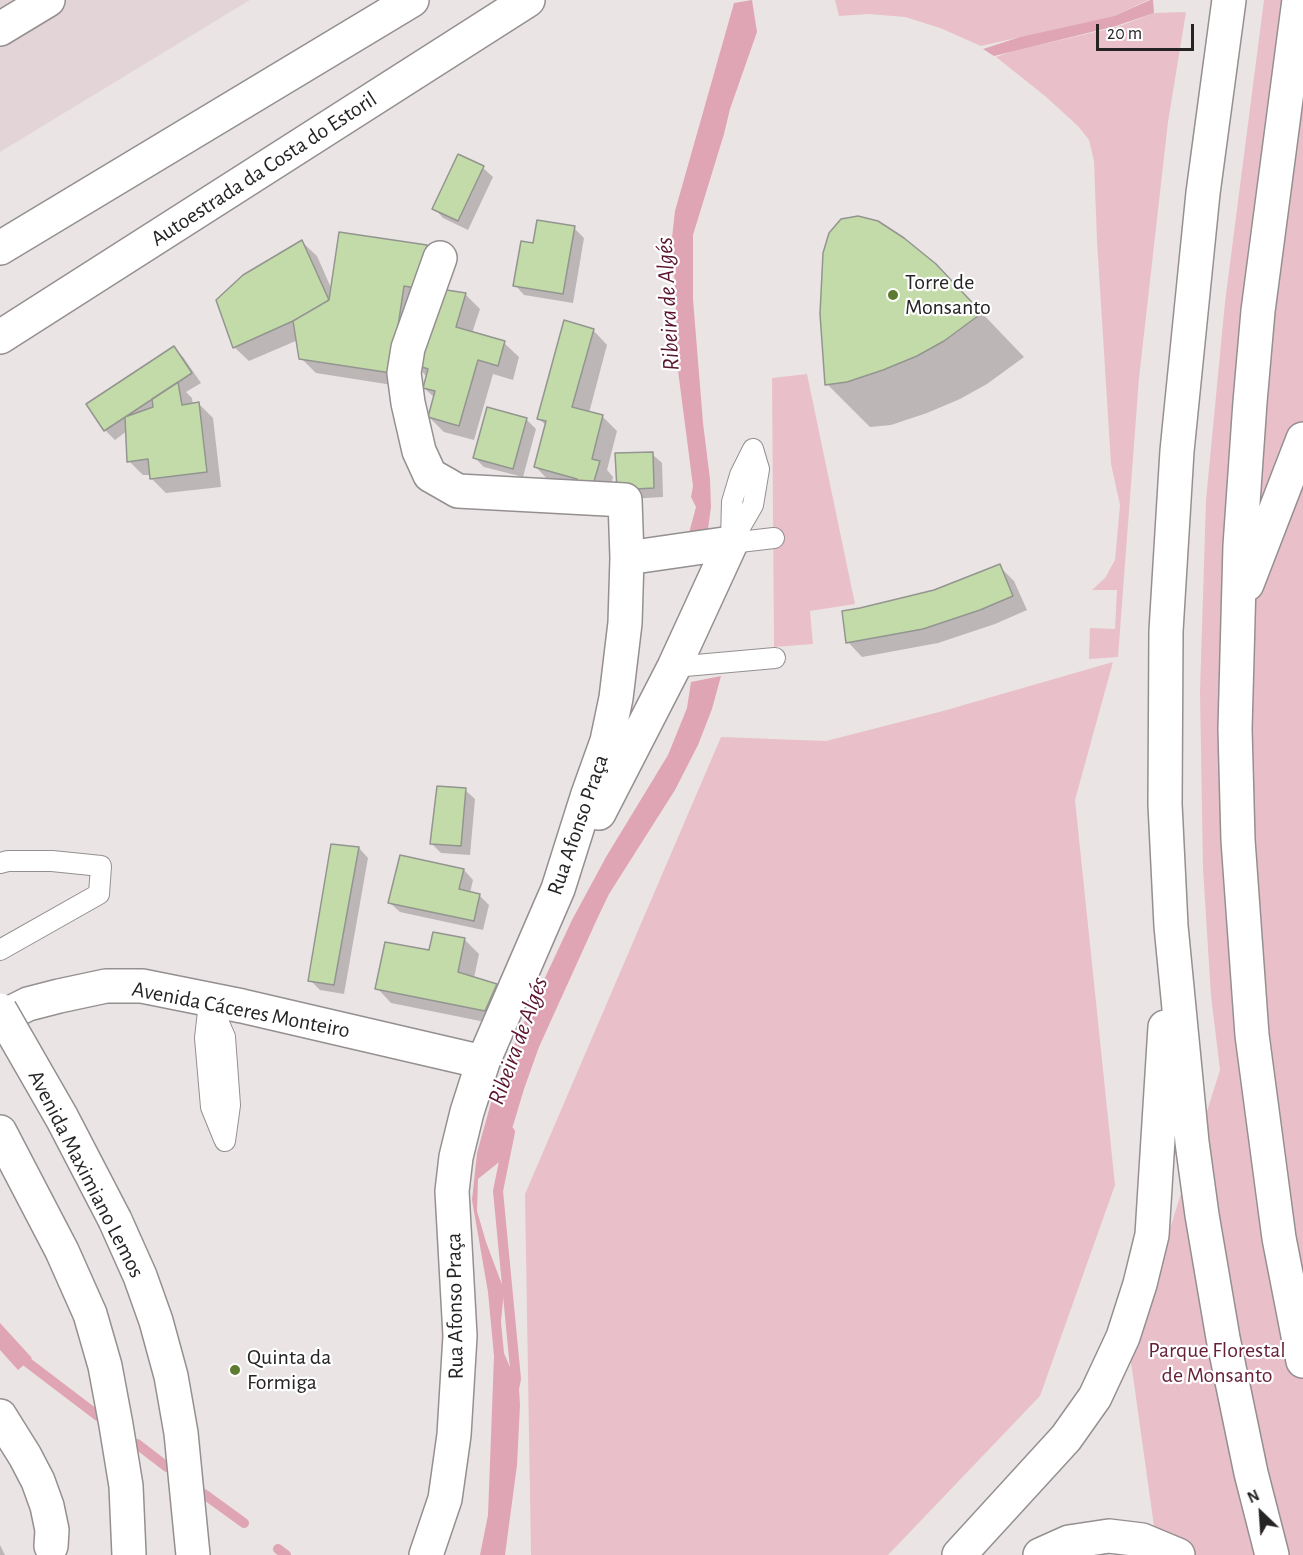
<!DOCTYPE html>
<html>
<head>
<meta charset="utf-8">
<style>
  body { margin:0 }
  #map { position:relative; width:1303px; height:1555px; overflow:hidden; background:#ebe4e5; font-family:"Alegreya Sans",sans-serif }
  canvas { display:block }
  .north { position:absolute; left:1231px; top:1483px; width:60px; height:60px; -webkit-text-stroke:4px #fff; paint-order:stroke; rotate:335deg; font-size:16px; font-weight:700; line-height:24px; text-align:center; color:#252323 }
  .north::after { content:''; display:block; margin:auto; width:21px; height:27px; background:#252323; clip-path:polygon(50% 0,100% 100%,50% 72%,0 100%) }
  .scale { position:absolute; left:1096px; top:24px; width:98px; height:27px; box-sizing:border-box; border:3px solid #252323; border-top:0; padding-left:8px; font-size:18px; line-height:21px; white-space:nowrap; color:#252323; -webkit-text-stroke:4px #fff; paint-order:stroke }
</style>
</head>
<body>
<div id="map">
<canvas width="1303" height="1555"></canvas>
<div class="north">N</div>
<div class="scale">20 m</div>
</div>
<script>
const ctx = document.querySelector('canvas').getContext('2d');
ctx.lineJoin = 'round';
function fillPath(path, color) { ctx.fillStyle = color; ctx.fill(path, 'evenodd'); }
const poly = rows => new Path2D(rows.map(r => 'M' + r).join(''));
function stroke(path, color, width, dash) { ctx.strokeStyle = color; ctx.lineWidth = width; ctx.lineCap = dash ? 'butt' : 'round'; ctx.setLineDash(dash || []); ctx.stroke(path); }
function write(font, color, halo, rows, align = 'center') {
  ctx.font = font + ' "Alegreya Sans",sans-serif'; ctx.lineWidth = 4.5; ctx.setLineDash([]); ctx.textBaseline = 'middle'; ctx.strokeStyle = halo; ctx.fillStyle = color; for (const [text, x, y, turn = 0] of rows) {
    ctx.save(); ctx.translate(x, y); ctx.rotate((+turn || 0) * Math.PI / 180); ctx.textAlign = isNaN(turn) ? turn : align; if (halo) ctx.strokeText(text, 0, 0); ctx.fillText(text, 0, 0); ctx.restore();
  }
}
fillPath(poly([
  [0,0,250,0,0,152]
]), '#e3d4d7');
fillPath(poly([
  [835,0,1148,0,1114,16,981,46,940,28,905,17,869,14,839,16],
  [1264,0,1303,0,1303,1555,1158,1555,1130,1355,1220,1070,1211,996,1203,869,1200,691,1206,500,1225,302],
  [1186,12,1168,122,1139,378,1118,657,1089,659,1090,628,1115,629,1117,590,1092,590,1105,578,1115,560,1120,505,1111,464,1097,241,1094,161,1089,140,1078,126,1045,96,996,57,1013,51,1117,27,1154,13],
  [807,374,855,604,810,611,813,644,774,647,772,378],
  [1113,662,1075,800,1115,1185,1040,1396,888,1555,531,1555,525,1194,721,737,826,741,943,711]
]), '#e9c0c9');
fillPath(poly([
  [752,0,757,32,730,109,724,134,693,235,693,299,703,423,710,479,711,507,708,529,689,533,696,507,691,497,693,486,677,363,676,308,672,238,675,211,734,3],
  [1150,0,1153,0,1154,13,1116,26,994,56,983,49,1020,37,1114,16],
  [721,676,712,709,698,745,675,790,609,894,598,917,539,1047,524,1089,503,1159,478,1179,477,1211,486,1242,504,1290,501,1322,504,1353,519,1389,520,1405,517,1465,505,1555,480,1555,488,1515,494,1356,488,1292,472,1200,477,1153,492,1099,520,1031,572,920,606,857,668,755,687,708,691,682],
  [0,1323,32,1358,18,1370,0,1350]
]), '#e0a5b4');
fillPath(poly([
  [459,156,483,168,493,177,468,230,443,218,434,208],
  [574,228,584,238,573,303,524,295,515,285,534,245],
  [302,242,317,256,332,290,427,246,441,261,405,387,316,373,301,358,298,340,249,361,234,347],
  [465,294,480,309,472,333,504,343,519,357,513,380,493,374,474,440,444,432,429,417,435,398,424,388,427,377,415,364],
  [979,310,1024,357,987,384,960,399,927,413,891,425,870,427,827,384],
  [593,330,607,345,589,413,603,417,617,431,607,470,613,477,607,502,550,482,536,467,547,426,539,419],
  [174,348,183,357,201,383,186,392,192,398,193,405,199,404,213,418,221,487,166,493,151,478,151,475,143,475,129,461,127,431,115,440,105,430],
  [488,409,527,420,536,429,523,477,484,467,474,457],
  [652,454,662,463,663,497,628,499],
  [999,566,1014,581,1027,610,995,624,938,643,862,657,848,642,934,591],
  [465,790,475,799,470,855,441,853,431,843],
  [359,848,368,858,344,994,320,990,310,980],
  [464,870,473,880,470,893,479,895,489,905,483,930,400,912,390,903],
  [464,939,479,954,474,978,496,985,510,1000,500,1025,391,1003,377,988,430,951],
  [0,1545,5,1555,0,1555]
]), '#0003');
stroke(poly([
  [510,1132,498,1191,516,1379,513,1394],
  [0,1339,27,1362,98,1416],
  [137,1444,167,1467],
  [204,1494,244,1523],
  [278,1549,286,1555]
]), '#e0a5b4', 10);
const building = poly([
  [458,154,484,166,458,221,432,209,458,154],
  [858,216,878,221,904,238,936,264,982,313,944,341,917,356,883,370,847,382,825,385,820,314,823,253,829,233,841,219,858,216],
  [537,220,575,226,563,294,513,286,521,241,533,243,537,220],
  [339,232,427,245,421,289,404,286,391,373,299,359,293,321,329,300,339,232],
  [302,240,329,300,293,321,233,348,216,300,243,275,302,240],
  [440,289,466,293,456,327,505,341,498,366,478,360,459,426,428,417,435,391,423,388,428,369,413,364,440,289],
  [564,320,594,329,572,407,603,415,592,459,600,461,592,488,578,489,577,479,534,467,546,421,537,419,564,320],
  [174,346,192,373,104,431,86,404,174,346],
  [178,382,182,405,199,402,207,472,150,479,148,459,127,462,125,417,153,407,152,399,178,382],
  [487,407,527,418,513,469,473,458,487,407],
  [653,452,654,488,617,490,615,453,653,452],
  [1000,564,1013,596,980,610,923,629,846,643,842,611,860,608,934,590,1000,564],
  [437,786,466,788,461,846,430,844,437,786],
  [331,844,359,847,334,985,308,981,331,844],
  [400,855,464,869,459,889,480,894,474,921,388,903,400,855],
  [433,932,465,938,458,972,497,984,485,1011,375,989,385,942,429,950,433,932]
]);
fillPath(building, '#c3dba8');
stroke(building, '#939590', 1.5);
const service = poly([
  [731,540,732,502,740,475,753,449],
  [731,543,753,505,759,469,753,449],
  [731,543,774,538],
  [674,667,775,658],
  [0,863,8,861,52,861,101,866,99,894,0,950],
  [209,1000,225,1037,230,1105,225,1141],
  [209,1003,205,1038,211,1107,224,1139]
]);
const minor = poly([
  [0,29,48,0],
  [627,558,731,543],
  [599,813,674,667,731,543],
  [0,1018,28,1004,59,996,106,986,142,986,242,1006,483,1062],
  [0,1416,25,1456,38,1481,47,1506,52,1530,51,1546],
  [426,1555,445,1499,454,1435,460,1336,452,1191,456,1157,467,1112,483,1062,558,889,588,794,607,741,616,698,625,623,627,558,625,500,458,491,430,475,419,451,408,403,404,373,408,348,440,258]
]);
const tertiary = poly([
  [0,1132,62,1251,90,1314,105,1366,116,1425,126,1486,129,1555],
  [115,1220,140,1276,156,1321,171,1376,181,1433,193,1555]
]);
const motorway = poly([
  [1229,0,1203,193,1177,451,1166,631,1165,804,1171,926,1192,1142,1202,1215,1223,1338,1251,1473,1272,1555],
  [1299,0,1258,311,1250,402,1240,546,1235,729,1238,840,1252,1035,1279,1238,1303,1361],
  [0,248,412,0],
  [0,337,528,0],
  [1247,584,1303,439],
  [959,1555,1066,1438,1095,1397,1123,1337,1140,1284,1152,1235,1165,1027],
  [1040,1555,1069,1542,1109,1536,1142,1540,1178,1555]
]);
stroke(service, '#958f91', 22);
stroke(minor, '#958f91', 36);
stroke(tertiary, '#958f91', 36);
stroke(motorway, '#958f91', 36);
stroke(service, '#fff', 20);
stroke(minor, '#fff', 33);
stroke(tertiary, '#fff', 33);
stroke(motorway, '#fff', 33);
const tertiaryBridge = poly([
  [0,1010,62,1118,115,1220]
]);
stroke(tertiaryBridge, '#958f91', 36, []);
stroke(tertiaryBridge, '#fff', 33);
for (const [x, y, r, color] of [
  [893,295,6,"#5c7a30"],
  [235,1370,6,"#5c7a30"]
]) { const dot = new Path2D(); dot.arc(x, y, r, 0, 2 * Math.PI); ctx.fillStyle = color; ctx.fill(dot); stroke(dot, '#fff', 2); }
write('22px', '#252323', '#fff', [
  ["Autoestrada da Costa do Estoril",264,169,-33],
  ["Rua Afonso Praça",578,825,-71],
  ["Avenida Cáceres Monteiro",241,1010,11],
  ["Avenida Maximiano Lemos",86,1174,63],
  ["Rua Afonso Praça",455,1306,-91]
]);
write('22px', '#252323', '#fff', [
  ["Torre de",905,282],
  ["Monsanto",905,307],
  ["Quinta da",247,1357],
  ["Formiga",247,1382]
], 'left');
write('22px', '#651f38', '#fff', [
  ["Parque Florestal",1217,1350],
  ["de Monsanto",1217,1375]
]);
write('italic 24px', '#5b1530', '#fff', [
  ["Ribeira de Algés",668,304,-93],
  ["Ribeira de Algés",518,1041,-70]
]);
</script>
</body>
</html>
